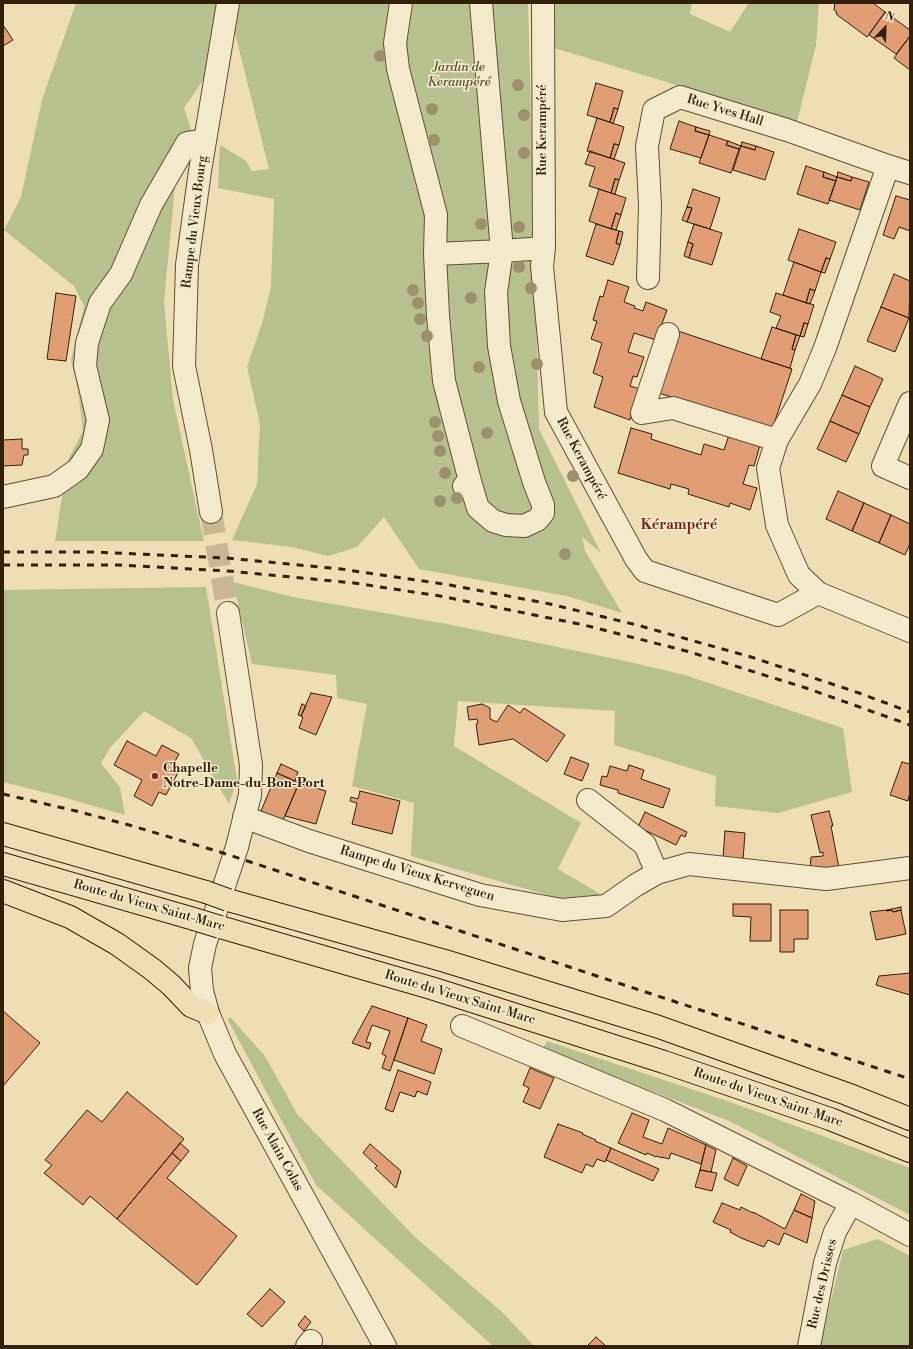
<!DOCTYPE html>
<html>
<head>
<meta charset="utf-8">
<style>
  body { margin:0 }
  #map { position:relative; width:913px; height:1349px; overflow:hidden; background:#eddeb4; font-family:"Libre Bodoni",serif }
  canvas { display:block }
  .frame { position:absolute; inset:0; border:4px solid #31210c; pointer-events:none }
  .north { position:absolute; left:865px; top:8px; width:40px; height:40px; -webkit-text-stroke:3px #f3eace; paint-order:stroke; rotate:23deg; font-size:11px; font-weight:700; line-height:16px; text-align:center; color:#31210c }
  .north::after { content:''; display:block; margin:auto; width:14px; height:18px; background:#31210c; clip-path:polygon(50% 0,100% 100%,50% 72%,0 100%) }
</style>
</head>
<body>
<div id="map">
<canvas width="913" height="1349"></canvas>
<div class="frame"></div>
<div class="north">N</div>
</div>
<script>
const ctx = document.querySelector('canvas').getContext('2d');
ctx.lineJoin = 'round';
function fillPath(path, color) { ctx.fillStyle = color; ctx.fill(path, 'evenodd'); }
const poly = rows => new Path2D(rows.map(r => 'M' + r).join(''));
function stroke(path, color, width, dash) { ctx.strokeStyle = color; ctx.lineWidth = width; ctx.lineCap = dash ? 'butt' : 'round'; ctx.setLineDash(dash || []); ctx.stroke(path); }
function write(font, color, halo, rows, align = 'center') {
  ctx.font = font + ' "Libre Bodoni",serif'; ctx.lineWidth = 3; ctx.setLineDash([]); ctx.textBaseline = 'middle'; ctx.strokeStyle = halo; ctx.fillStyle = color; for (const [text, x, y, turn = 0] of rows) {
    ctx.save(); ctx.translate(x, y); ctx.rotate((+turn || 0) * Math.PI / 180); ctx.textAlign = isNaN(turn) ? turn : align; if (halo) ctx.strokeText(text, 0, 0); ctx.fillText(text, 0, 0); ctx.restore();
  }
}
fillPath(poly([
  [76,3,528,3,539,429,601,553,582,537,585,551,622,613,567,596,419,569,384,517,357,547,328,556,292,547,232,540,257,484,260,424,247,367,263,320,271,286,274,199,218,188,220,145,246,161,252,171,269,169,235,33,184,108,194,139,175,186,164,302,173,400,204,541,55,541,68,460,83,431,78,390,71,360,84,306,74,286,4,230,21,197,42,100],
  [554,3,692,3,690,14,730,32,749,3,819,3,816,45,796,126,670,83,551,47],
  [233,582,293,597,447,624,625,661,685,675,843,728,852,792,778,813,715,806,716,776,614,745,615,711,458,701,454,746,581,823,558,869,602,895,558,898,411,856,414,803,352,786,367,704,337,698,336,675,252,664],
  [206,587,237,780,229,804,191,738,144,711,110,748,101,763,120,787,125,815,59,796,3,782,3,590],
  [230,1017,265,1056,297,1114,415,1237,502,1312,534,1346,493,1346,316,1185,228,1020],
  [547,1041,733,1103,910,1168,910,1215,729,1121,543,1049],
  [878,1239,910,1256,910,1346,820,1346,843,1250]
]), '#b7c18e');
const building = poly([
  [835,3,873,3,885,12,867,37,836,14,837,12,834,10,835,3],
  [885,12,910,30,910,36,896,54,869,35,885,12],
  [3,25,13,40,3,46,3,25],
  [910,36,910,70,894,58,910,36],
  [596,83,623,91,618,109,614,108,610,122,587,115,596,83],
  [614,108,618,109,613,124,610,122,614,108],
  [597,118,624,127,619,145,614,144,610,158,587,151,597,118],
  [679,121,696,127,695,131,709,135,701,158,670,149,679,121],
  [696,127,710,131,709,135,695,131,696,127],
  [709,135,728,141,726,145,739,149,731,173,699,163,709,135],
  [728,141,741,146,739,149,726,145,728,141],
  [742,142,756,146,755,150,741,146,742,142],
  [614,144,619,145,614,159,610,158,614,144],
  [741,146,755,150,756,146,774,152,765,180,733,170,741,146],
  [590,151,625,163,619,180,615,179,611,193,589,186,595,167,585,164,590,151],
  [806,166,824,172,823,177,836,181,828,204,797,194,806,166],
  [824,172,837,177,836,181,823,177,824,172],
  [838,172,852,177,851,181,837,177,838,172],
  [837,177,851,181,852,177,869,182,860,210,829,200,837,177],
  [615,179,619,180,615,194,611,193,615,179],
  [599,189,626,198,621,215,616,213,611,229,589,221,599,189],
  [693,189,720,198,710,229,687,222,692,208,687,207,693,189],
  [896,196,910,200,910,231,899,227,894,239,883,235,896,196],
  [687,207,692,208,687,222,682,220,687,207],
  [616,213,621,215,616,230,611,229,616,213],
  [596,224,619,231,616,243,620,245,613,265,586,256,596,224],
  [694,224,722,233,712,265,689,258,693,244,688,242,694,224],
  [799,229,836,242,830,259,826,258,821,272,788,260,799,229],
  [619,231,623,232,620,245,616,243,619,231],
  [688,242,693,244,689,258,684,256,688,242],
  [826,258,830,259,825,273,821,272,826,258],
  [794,262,821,272,815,291,810,289,806,303,783,295,794,262],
  [894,274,910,281,909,318,881,307,894,274],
  [608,280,629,287,624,302,635,306,634,308,643,311,646,302,667,310,656,340,634,333,628,352,644,357,637,377,633,376,630,386,640,389,630,420,594,407,603,377,593,373,602,343,591,339,597,321,593,320,600,296,603,297,608,280],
  [810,289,815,291,810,304,806,303,810,289],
  [56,293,76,296,66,361,47,359,56,293],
  [776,293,814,305,808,324,804,323,800,336,776,328,781,316,770,312,776,293],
  [881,307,909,318,895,352,867,341,881,307],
  [804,323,808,324,804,337,800,336,804,323],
  [772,327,796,335,792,349,795,350,790,368,761,359,772,327],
  [675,330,792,369,772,430,656,392,675,330],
  [796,335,800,336,795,350,792,349,796,335],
  [855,366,883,379,870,407,842,395,855,366],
  [842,395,870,407,859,434,830,421,842,395],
  [830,421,859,434,846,462,817,449,830,421],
  [631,428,652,434,651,439,701,455,704,444,724,450,729,435,760,445,754,466,749,465,743,484,757,488,750,510,730,503,729,507,688,494,689,489,671,484,670,489,618,473,631,428],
  [22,439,22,449,28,449,28,455,24,455,22,465,3,466,3,440,22,439],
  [838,491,864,503,852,531,826,519,838,491],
  [864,503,891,515,879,543,852,531,864,503],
  [891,515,910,524,910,544,905,555,879,543,891,515],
  [311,693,332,697,316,735,299,728,303,717,301,716,311,693],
  [302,704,306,706,301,716,298,715,302,704],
  [482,704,490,708,490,719,497,722,508,705,520,713,524,708,565,735,547,762,513,739,479,745,476,724,478,723,477,719,469,720,467,707,482,704],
  [127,741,156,756,162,745,179,754,172,767,179,771,166,795,159,792,152,806,134,796,142,780,114,765,127,741],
  [571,757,589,764,582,781,564,774,571,757],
  [902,762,910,764,910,792,908,801,890,795,902,762],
  [281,764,298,772,295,781,277,773,281,764],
  [629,765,644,770,641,779,670,789,663,808,618,793,618,790,600,785,602,776,607,777,610,766,627,771,629,765],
  [277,773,299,783,283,820,261,811,277,773],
  [299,783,326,791,316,824,285,816,299,783],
  [360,791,400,801,392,834,352,824,357,803,350,801,351,797,358,799,360,791],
  [829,811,833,826,831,826,839,868,810,869,811,857,823,856,823,852,820,853,811,815,829,811],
  [645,812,687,832,685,837,681,835,676,845,638,827,645,812],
  [725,831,745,833,743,860,723,858,725,831],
  [733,904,771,904,771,941,750,941,751,917,733,916,733,904],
  [901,907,901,910,893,912,892,910,887,911,887,910,901,907],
  [780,910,808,910,808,939,794,939,794,952,780,952,780,910],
  [887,910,887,911,892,910,893,912,901,910,906,934,876,940,870,912,887,910],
  [910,973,910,995,876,985,879,976,910,973],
  [372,1006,408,1018,390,1071,382,1068,386,1056,382,1054,390,1031,372,1025,366,1042,371,1043,369,1049,352,1043,372,1006],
  [3,1011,40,1043,3,1086,3,1011],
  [408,1018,427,1025,421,1041,442,1049,434,1074,394,1060,408,1018],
  [530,1068,554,1078,540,1109,523,1102,529,1088,523,1085,530,1068],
  [398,1070,431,1082,427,1095,417,1091,415,1097,400,1092,393,1112,385,1109,398,1070],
  [127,1092,184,1139,117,1219,90,1196,83,1205,44,1173,52,1165,45,1160,87,1110,102,1122,127,1092],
  [632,1113,649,1120,643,1137,662,1144,668,1128,706,1145,701,1164,671,1153,669,1159,662,1157,662,1158,657,1156,656,1157,647,1153,646,1155,618,1143,632,1113],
  [558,1124,583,1133,582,1134,596,1140,595,1141,611,1148,605,1162,597,1159,593,1167,586,1164,582,1173,544,1157,558,1124],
  [180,1143,189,1151,181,1161,172,1153,180,1143],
  [370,1144,401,1171,396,1188,375,1168,377,1166,363,1153,370,1144],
  [706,1145,716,1150,711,1172,700,1170,706,1145],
  [611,1148,659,1169,653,1181,606,1160,611,1148],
  [172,1153,181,1161,167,1178,237,1236,197,1285,117,1219,172,1153],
  [733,1158,747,1166,738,1186,724,1179,733,1158],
  [700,1170,717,1173,712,1191,695,1187,700,1170],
  [801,1194,815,1201,812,1218,794,1210,801,1194],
  [722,1203,740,1210,741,1207,753,1213,753,1212,785,1229,794,1210,812,1218,807,1243,784,1233,779,1245,768,1240,764,1247,741,1238,730,1232,731,1230,713,1222,722,1203],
  [270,1289,285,1302,262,1327,247,1314,270,1289],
  [305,1316,311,1322,304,1331,298,1325,305,1316],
  [596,1337,606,1346,587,1346,596,1337]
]);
fillPath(building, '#e09e72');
stroke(building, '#31210c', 1);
stroke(poly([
  [211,512,228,613]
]), '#c7b892', 22, [22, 11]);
const minor = poly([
  [401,3,395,43,398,69,436,215,435,254,438,316,444,381,471,485],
  [543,3,544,248,542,266,556,412,636,559,645,571,778,615,818,593],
  [888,166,910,173],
  [435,254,502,251,481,3],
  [648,278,650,205,647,146,654,110,680,97,787,130,888,166,825,348,810,384,777,440,768,468,777,525,799,575,818,593,910,631],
  [668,334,642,413,673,408,777,440],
  [910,403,883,466,910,478],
  [464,486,471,485,478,508,493,521,506,525,524,526,537,520,543,513,543,505,534,482,509,401,499,346,496,292,502,251,544,248],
  [3,497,54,486,78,469,92,449,98,420,85,366,87,343,100,303,121,274,151,205,187,143,205,140],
  [211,512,201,450,184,366,187,265,200,171,228,3],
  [228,613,251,765,250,795,237,847,205,944,200,968,202,991,208,1013,225,1054,385,1346],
  [588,800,645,845,657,873],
  [244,817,309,841,480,895,562,910,606,906,636,885,657,873,689,864,826,879,910,868],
  [462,1026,665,1110,851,1203,910,1235],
  [307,1346,311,1341],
  [809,1346,825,1263,835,1232,851,1203]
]);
const highway = poly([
  [3,834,206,892],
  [3,864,194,919],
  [3,891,70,917,117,944,152,969,171,985,191,1006,208,1013],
  [228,900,445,961,656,1026,847,1094,910,1119],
  [220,927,431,988,664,1062,830,1119,910,1151]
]);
stroke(minor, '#605036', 24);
stroke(highway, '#31210c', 24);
stroke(minor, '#f3eace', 22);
stroke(highway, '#eddeb4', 22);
stroke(poly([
  [3,552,93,552,226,558,341,569,450,585,550,604,637,625,751,657,859,693,910,712],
  [3,565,119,565,228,571,354,583,440,596,584,625,690,652,806,688,910,725],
  [3,794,76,811,129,825,220,852,910,1079]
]), '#31210c', 3, [7, 7]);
const highwayBridge = poly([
  [206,892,228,900],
  [194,919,220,927]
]);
stroke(highwayBridge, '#31210c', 24, []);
stroke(highwayBridge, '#eddeb4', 22);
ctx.fillStyle = '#9c906d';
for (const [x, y] of [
  [380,56],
  [518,85],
  [432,109],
  [524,115],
  [434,140],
  [524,153],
  [481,224],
  [519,227],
  [519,267],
  [531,288],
  [413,290],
  [471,298],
  [418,303],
  [420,319],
  [427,336],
  [537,364],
  [479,367],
  [435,422],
  [487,433],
  [438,436],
  [440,451],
  [445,473],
  [573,476],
  [457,498],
  [440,501],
  [565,554]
]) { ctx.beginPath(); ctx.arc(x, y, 6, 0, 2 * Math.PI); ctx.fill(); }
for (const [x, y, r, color] of [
  [155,776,4,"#8f2418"]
]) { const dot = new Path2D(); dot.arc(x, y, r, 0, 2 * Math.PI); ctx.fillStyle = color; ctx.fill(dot); stroke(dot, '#f3eace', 1.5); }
write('italic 13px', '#595133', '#f3eace', [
  ["Jardin de",459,68],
  ["Kerampéré",459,83]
]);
write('13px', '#31210c', '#f3eace', [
  ["Rue Yves Hall",725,111,17],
  ["Rue Kerampéré",543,130,-90],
  ["Rampe du Vieux Bourg",195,222,-83],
  ["Rue Kerampéré",581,459,62],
  ["Rampe du Vieux Kerveguen",417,874,17],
  ["Route du Vieux Saint-Marc",149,906,16],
  ["Route du Vieux Saint-Marc",460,998,17],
  ["Route du Vieux Saint-Marc",768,1098,19],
  ["Rue Alain Colas",277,1150,61],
  ["Rue des Drisses",823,1284,-77]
]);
write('bold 13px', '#31210c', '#f3eace', [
  ["Chapelle",163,769],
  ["Notre-Dame-du-Bon-Port",163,784]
], 'left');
write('bold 14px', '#7a1f14', '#f3eace', [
  ["Kérampéré",679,526]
]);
</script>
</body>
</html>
